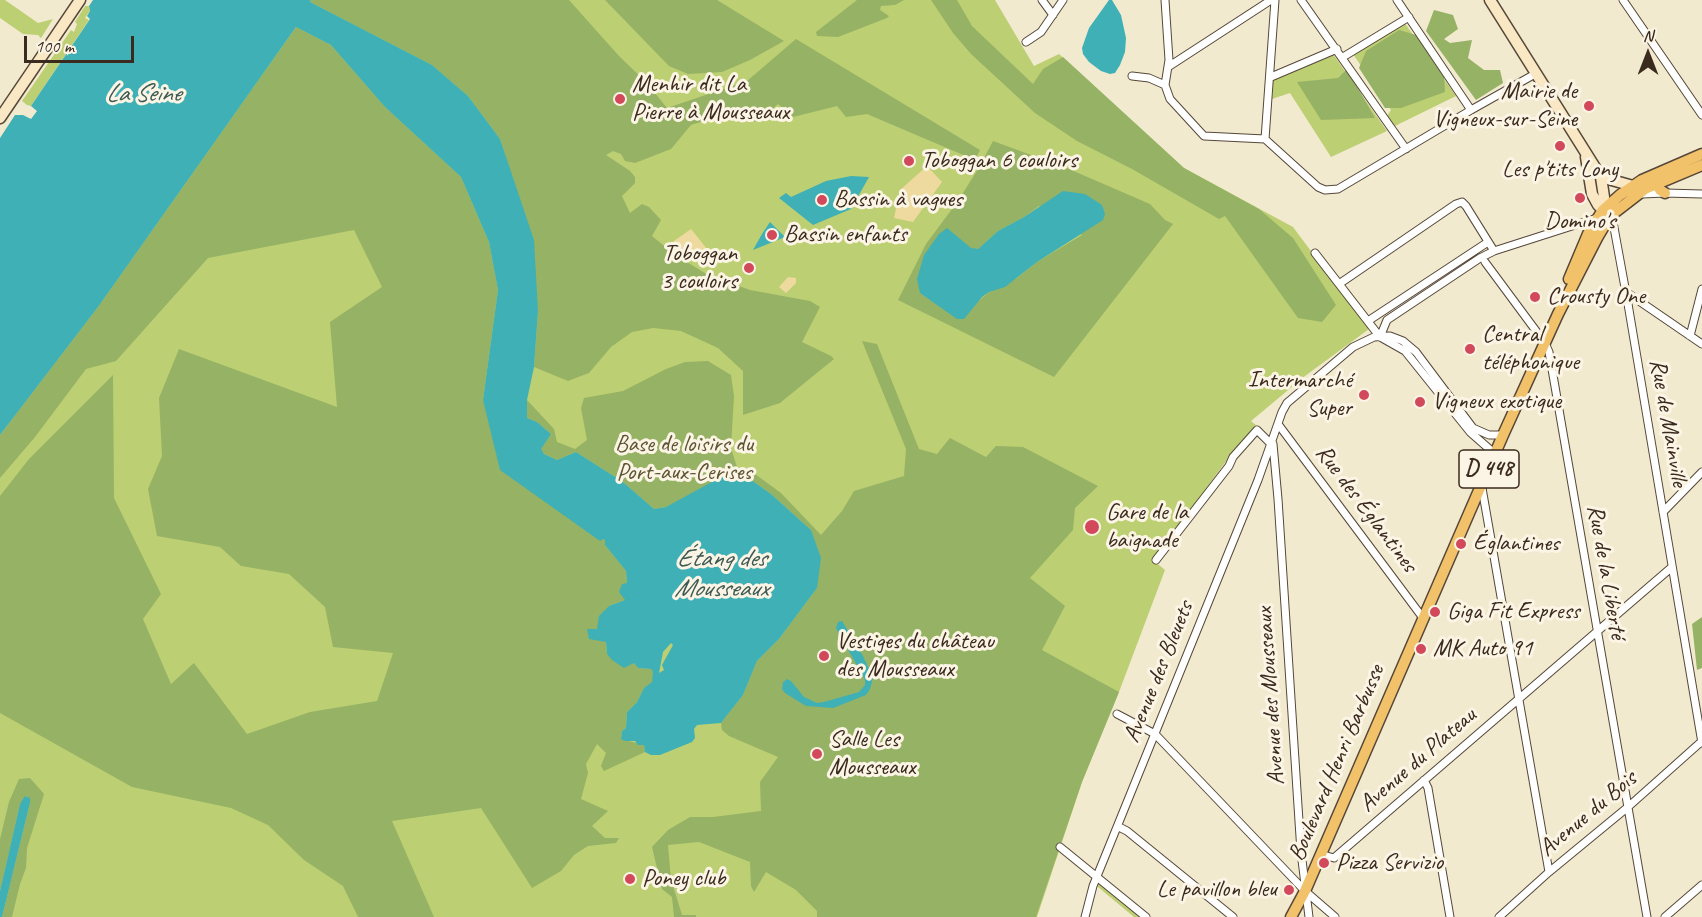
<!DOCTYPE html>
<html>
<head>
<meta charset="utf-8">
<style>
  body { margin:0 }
  #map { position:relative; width:1702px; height:917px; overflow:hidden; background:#f1eacf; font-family:Caveat,sans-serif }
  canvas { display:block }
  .north { position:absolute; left:1618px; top:24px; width:60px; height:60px; -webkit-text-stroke:4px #fcf5e5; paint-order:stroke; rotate:0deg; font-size:16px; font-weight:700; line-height:24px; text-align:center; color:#3b2a1e }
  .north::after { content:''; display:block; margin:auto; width:21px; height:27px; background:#3b2a1e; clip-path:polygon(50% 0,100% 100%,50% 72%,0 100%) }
  .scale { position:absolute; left:24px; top:36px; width:110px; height:27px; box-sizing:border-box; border:3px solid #3b2a1e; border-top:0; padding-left:8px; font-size:18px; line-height:21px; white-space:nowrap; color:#3b2a1e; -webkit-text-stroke:4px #fcf5e5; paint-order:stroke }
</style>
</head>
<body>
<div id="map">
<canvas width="1702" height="917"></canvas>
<div class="north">N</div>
<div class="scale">100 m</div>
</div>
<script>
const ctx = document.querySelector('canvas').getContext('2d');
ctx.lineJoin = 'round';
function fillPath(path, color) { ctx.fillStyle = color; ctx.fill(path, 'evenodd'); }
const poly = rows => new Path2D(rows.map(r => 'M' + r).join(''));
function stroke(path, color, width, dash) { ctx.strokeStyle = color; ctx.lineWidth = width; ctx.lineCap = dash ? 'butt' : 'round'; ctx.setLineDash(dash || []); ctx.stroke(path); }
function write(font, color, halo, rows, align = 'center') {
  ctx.font = font + ' Caveat,sans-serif'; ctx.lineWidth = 6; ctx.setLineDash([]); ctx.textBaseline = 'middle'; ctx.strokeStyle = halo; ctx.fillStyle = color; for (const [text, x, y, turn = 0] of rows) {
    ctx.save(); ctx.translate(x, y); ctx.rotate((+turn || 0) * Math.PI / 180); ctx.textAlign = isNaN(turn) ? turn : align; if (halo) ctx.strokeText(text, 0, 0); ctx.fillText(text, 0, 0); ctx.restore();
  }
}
fillPath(poly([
  [0,0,5,0,38,23,53,19,41,38,38,35,23,34,0,18],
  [311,0,995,0,1034,66,1059,54,1184,168,1293,227,1369,329,1305,376,1251,421,1257,426,1227,460,1153,560,1165,570,1119,692,1082,782,1037,917,0,917,0,435,296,27],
  [85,6,89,6,90,11,85,18,89,20,31,106,27,105,22,101,71,30,74,32,77,24,75,22],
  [1404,22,1456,96,1395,126,1387,116,1391,110,1353,54],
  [1333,54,1387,131,1331,157,1290,93,1272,99,1273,80],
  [1099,882,1141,917,1134,917,1098,887]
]), '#bdcf73');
fillPath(poly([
  [311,0,569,0,619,56,647,83,667,108,747,81,796,39,980,150,975,160,867,114,846,117,837,106,793,117,778,104,759,122,720,116,691,125,671,149,635,163,625,161,621,154,613,151,606,155,630,171,635,177,635,183,622,196,630,213,642,204,649,207,661,220,652,236,674,254,708,275,750,290,810,301,820,307,802,342,831,356,834,359,780,403,743,415,743,371,718,348,681,331,653,328,632,332,611,347,589,373,568,381,534,367,538,311,516,189,500,139,468,96,432,65,310,2],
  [605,0,717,0,784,41,750,60,722,72,688,74,669,66],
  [857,0,904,0,895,5,881,6,880,10,889,16,887,18,838,37,817,36,816,32],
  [931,0,957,0,972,26,1033,84,1043,69,1063,57,1184,168,1259,209,1293,238,1336,305,1322,322,1298,318,1225,216,1219,219,1132,169,1077,141,1035,113,971,54,953,33],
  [1434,10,1453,15,1458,29,1444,39,1450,43,1472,40,1468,58,1484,70,1500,70,1503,83,1476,100,1426,31],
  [296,27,331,45,385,107,461,177,489,242,498,290,483,400,606,541,605,545,626,571,627,583,625,600,609,606,597,629,587,629,606,642,607,654,634,663,638,668,651,669,653,672,653,682,644,688,637,702,627,712,626,728,622,731,621,739,644,745,645,752,604,771,601,766,606,753,597,744,586,764,588,773,581,799,608,811,592,826,605,838,619,838,616,843,588,846,574,855,561,871,532,888,481,808,392,821,434,917,358,917,343,886,304,860,268,825,231,808,132,787,0,713,0,496,29,459,113,375,114,498,161,594,143,619,171,684,194,663,247,734,310,712,377,701,393,653,333,647,325,607,289,574,241,566,220,547,157,536,148,489,162,456,159,398,179,349,337,407,330,322,382,287,354,230,208,258,116,361,86,369,35,437,0,478,0,435,98,307],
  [1399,30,1416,35,1444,74,1445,92,1401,108,1385,108,1359,68,1366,51],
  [1347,69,1375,118,1321,120,1297,82,1338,78],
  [993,141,1069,169,1150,204,1165,220,1173,224,1054,377,898,300,926,244,958,201,978,169],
  [1039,206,1082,235,1037,262,1017,278,989,292,975,304,941,307,920,293,971,249,978,249,998,231,1024,217],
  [862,341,877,344,919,449,937,454,950,438,986,457,996,446,1023,447,1098,486,1075,508,1073,530,1030,578,1065,606,1042,650,1119,692,1082,782,1036,917,817,917,817,911,796,890,766,872,754,892,751,886,750,862,699,842,668,845,671,879,682,915,696,915,696,917,674,917,672,897,662,889,652,847,668,830,690,817,713,817,761,811,760,782,778,757,729,736,722,730,721,723,743,695,757,661,779,639,817,588,811,530,771,494,740,472,666,507,654,509,623,482,576,452,557,460,544,454,540,449,551,434,537,422,527,418,527,400,554,429,557,442,575,449,587,440,581,408,584,398,623,391,666,369,685,362,708,361,731,375,734,396,731,448,737,467,755,474,781,493,821,535,842,511,854,491,904,476,906,449],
  [1702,617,1702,668,1697,670,1692,624],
  [30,778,44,794,27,848,26,868,20,884,12,917,2,917,30,803,27,796,20,804,0,891,0,839,9,802,19,779]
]), '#96b265');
fillPath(poly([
  [927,166,942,182,913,222,894,218,900,190],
  [691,229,707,249,702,261,672,247,674,241],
  [788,277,796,278,796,283,786,293,779,287]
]), '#eeda9e');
fillPath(poly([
  [93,0,311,0,310,2,432,65,468,96,500,139,534,240,538,311,534,367,527,400,527,418,537,422,551,434,541,449,544,454,557,460,576,452,623,482,654,509,666,507,730,472,740,472,771,494,811,530,821,558,817,588,779,639,757,661,743,695,721,723,697,725,694,729,695,738,692,742,660,755,651,755,645,752,644,745,638,745,635,741,625,741,621,739,622,731,626,728,627,712,637,702,644,688,652,682,653,672,651,669,638,668,634,663,624,668,612,660,607,654,606,642,589,639,587,629,597,629,599,616,609,606,625,600,619,592,622,584,627,583,626,571,605,545,605,540,603,539,600,541,500,470,483,400,498,290,489,242,461,177,385,107,331,45,296,27,98,307,0,435,0,138,15,115,23,115,31,119,37,111,31,106,90,19,87,16,90,11,89,6],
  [671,643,673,645,662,665,664,670,659,673,663,652],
  [1109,0,1112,0,1121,15,1126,38,1125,52,1120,65,1115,73,1110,74,1101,71,1089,62,1083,54,1082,48,1089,28],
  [851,176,869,177,851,209,813,225,779,198,786,193,791,197,826,181],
  [1063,191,1085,194,1102,205,1105,214,1103,220,1037,262,1005,287,989,292,982,297,964,319,957,319,920,293,917,279,924,255,939,234,947,228,971,248,978,249,998,231,1024,217],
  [770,222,785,237,753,250,762,234],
  [842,621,863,656,873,678,870,689,866,695,833,708,806,706,785,693,782,689,783,682,787,679,791,681,804,697,817,703,824,702,859,692,865,685,865,680,836,628,838,622],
  [25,796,30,798,30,803,2,917,0,917,0,891,20,804]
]), '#3fb0b6');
const street = poly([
  [1042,0,1053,15],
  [1165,0,1169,60,1165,85],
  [1301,0,1406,149],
  [1397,0,1471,110],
  [1623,0,1702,115],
  [1026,42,1041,32,1063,0],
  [1343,57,1409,17],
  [1168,67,1271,0],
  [1132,76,1149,78,1165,85,1170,99,1204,136,1265,139,1318,187,1325,190,1338,189,1471,110,1535,74],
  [1271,77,1337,49],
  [1265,139,1275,0],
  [1642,194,1665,193,1702,194],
  [1610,216,1613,222,1628,304,1702,743],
  [1315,253,1380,337],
  [1485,262,1545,343,1549,352,1647,917],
  [1339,284,1456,204,1462,202,1466,206,1494,251],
  [1626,292,1702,344],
  [1368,321,1488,242],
  [1690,336,1702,289],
  [1380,337,1387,320,1480,258,1494,251,1597,218],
  [1382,338,1405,351,1470,432,1495,454],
  [1278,424,1423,618],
  [1273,444,1278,499,1301,852,1309,917],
  [1482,488,1549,872],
  [1663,512,1702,472],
  [1156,560,1229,466,1233,457,1257,430,1271,444],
  [1117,714,1155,734,1305,891,1335,917],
  [1424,780,1428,788,1450,917],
  [1119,827,1127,831,1233,917],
  [1060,847,1146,917],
  [1320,854,1334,858,1672,567],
  [1085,917,1093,886,1258,480,1282,412,1287,403,1353,347,1374,337,1390,336,1403,341,1416,352,1473,428,1489,435,1503,435],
  [1499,917,1549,872,1628,807,1702,741],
  [1665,917,1702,885]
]);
const secondary = poly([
  [1490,0,1601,177,1604,197,1603,210],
  [0,118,80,0],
  [1586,157,1592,194,1598,205,1603,210],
  [1601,177,1633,186]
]);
const primary = poly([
  [1659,178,1657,183,1660,190,1665,193],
  [1569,279,1588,234,1603,210,1620,195,1642,180,1702,154],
  [1291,917,1305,891,1503,435,1558,314,1597,238,1610,216,1645,189,1702,165]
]);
stroke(street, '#564739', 9);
stroke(secondary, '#564739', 13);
stroke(primary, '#564739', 13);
stroke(street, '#fff', 7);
stroke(secondary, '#fae7c3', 10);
stroke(primary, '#f2c26a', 10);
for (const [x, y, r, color] of [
  [620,99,6,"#d1495b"],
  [1589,106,6,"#d1495b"],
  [1560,146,6,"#d1495b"],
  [909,161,6,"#d1495b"],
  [1580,198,6,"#d1495b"],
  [822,200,6,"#d1495b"],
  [772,235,6,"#d1495b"],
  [749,268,6,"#d1495b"],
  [1535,297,6,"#d1495b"],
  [1470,349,6,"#d1495b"],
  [1364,395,6,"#d1495b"],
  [1420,402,6,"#d1495b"],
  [1092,527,8,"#d1495b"],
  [1461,544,6,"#d1495b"],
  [1435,612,6,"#d1495b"],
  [1421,649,6,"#d1495b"],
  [824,656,6,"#d1495b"],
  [817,754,6,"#d1495b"],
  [1324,863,6,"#d1495b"],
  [630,879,6,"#d1495b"],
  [1289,890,6,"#d1495b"]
]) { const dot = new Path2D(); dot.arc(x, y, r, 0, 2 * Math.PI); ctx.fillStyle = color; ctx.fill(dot); stroke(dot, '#fcf5e5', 2); }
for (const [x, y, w] of [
  [1489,469,60]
]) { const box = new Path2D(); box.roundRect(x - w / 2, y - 19, w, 38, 4.5); ctx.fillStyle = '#fcf5e5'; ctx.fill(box); stroke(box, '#3b2a1e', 1.5); }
write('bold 22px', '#3b2a1e', null, [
  ["D 448",1489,469]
]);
write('24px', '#3b2a1e', '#fcf5e5', [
  ["Menhir dit La",632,85],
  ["Pierre à Mousseaux",632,113],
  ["Mairie de",1577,92,"right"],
  ["Vigneux-sur-Seine",1577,120,"right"],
  ["Toboggan 6 couloirs",921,161],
  ["Les p'tits Lony",1560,170,"center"],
  ["Bassin à vagues",834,200],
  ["Domino's",1580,222,"center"],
  ["Bassin enfants",784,235],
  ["Toboggan",737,254,"right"],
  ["3 couloirs",737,282,"right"],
  ["Crousty One",1547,297],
  ["Central",1482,335],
  ["téléphonique",1482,363],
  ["Intermarché",1352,381,"right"],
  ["Super",1352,409,"right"],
  ["Vigneux exotique",1432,402],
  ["Gare de la",1106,513],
  ["baignade",1106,541],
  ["Églantines",1473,544],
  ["Giga Fit Express",1447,612],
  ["Vestiges du château",836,642],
  ["des Mousseaux",836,670],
  ["MK Auto 91",1433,649],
  ["Salle Les",829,740],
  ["Mousseaux",829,768],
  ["Pizza Servizio",1336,863],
  ["Poney club",642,879],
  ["Le pavillon bleu",1277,890,"right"]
], 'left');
write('24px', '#3b2a1e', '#fcf5e5', [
  ["Rue de Mainville",1668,423,80],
  ["Rue des Églantines",1366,509,53],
  ["Rue de la Liberté",1606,572,80],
  ["Avenue des Bleuets",1159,672,-68],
  ["Avenue des Mousseaux",1271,696,-94],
  ["Avenue du Plateau",1418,760,-41],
  ["Boulevard Henri Barbusse",1337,763,-67],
  ["Avenue du Bois",1588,814,-40]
]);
write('24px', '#5c5333', '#fcf5e5', [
  ["Base de loisirs du",684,445],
  ["Port-aux-Cerises",684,473]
]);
write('italic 26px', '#3c5953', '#fcf5e5', [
  ["La Seine",143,94],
  ["Étang des",721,559],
  ["Mousseaux",721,589]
]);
</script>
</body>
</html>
